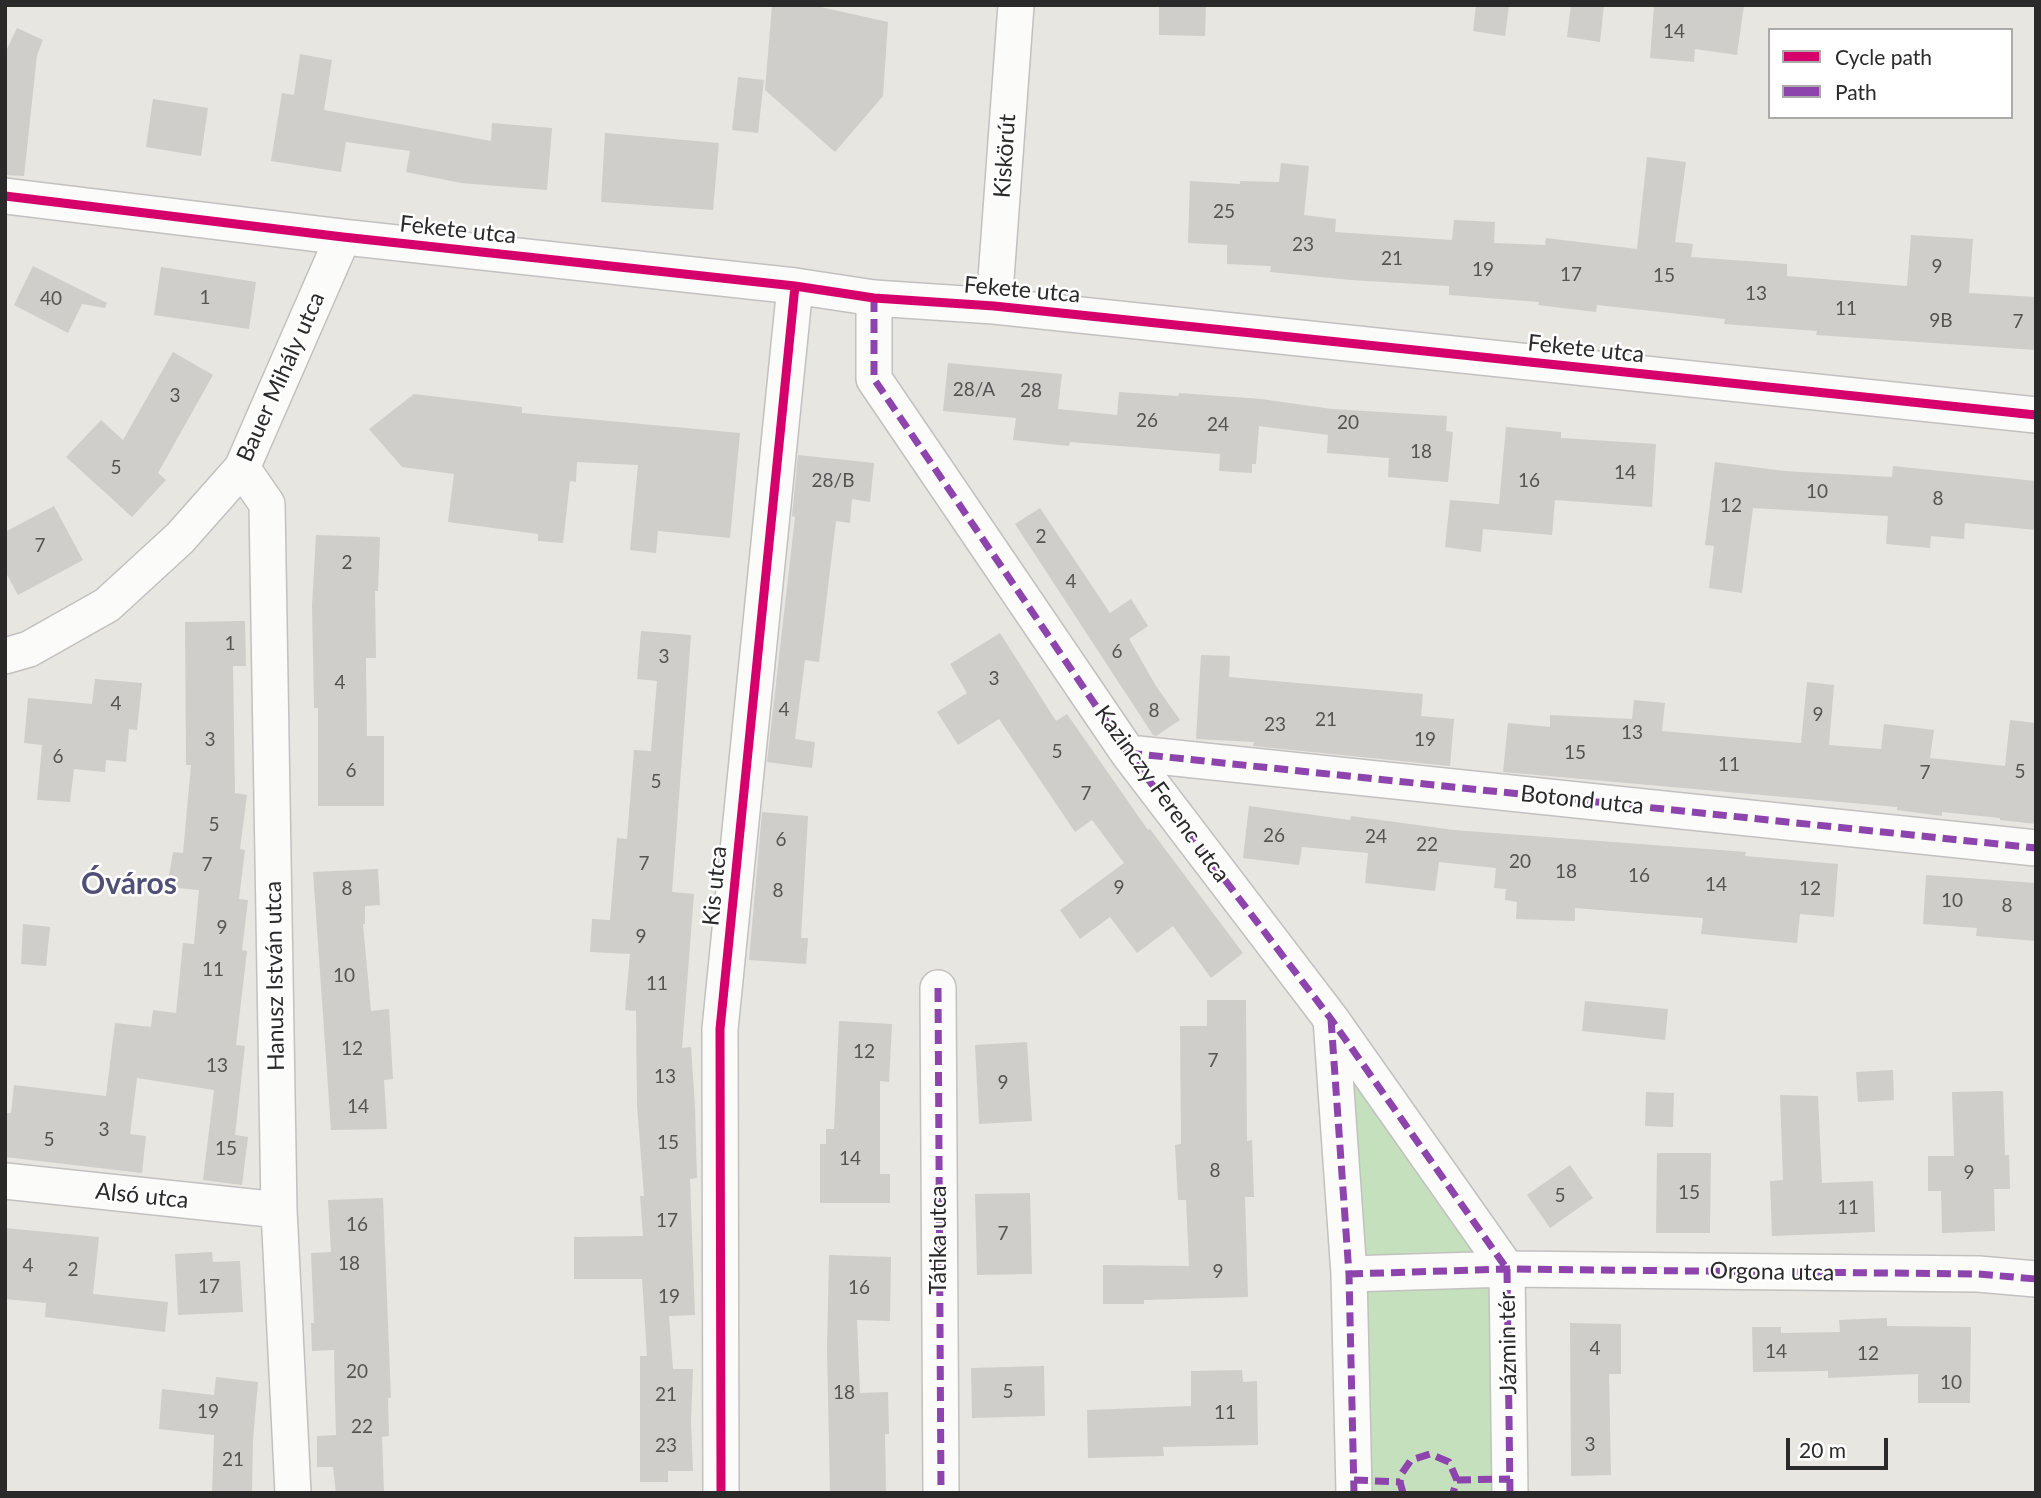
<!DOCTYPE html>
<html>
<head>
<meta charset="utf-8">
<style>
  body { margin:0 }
  #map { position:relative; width:2041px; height:1498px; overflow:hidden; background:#e7e6e1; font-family:Lato,sans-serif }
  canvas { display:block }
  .frame { position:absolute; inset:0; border:7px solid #2a2a2a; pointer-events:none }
  .legend { position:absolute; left:1768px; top:28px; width:245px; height:91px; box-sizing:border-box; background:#fff; border:2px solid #aaa; margin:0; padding:9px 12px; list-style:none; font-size:21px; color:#2a2a2a }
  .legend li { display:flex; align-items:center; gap:14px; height:35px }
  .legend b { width:35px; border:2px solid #aaa }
  .scale { position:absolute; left:1786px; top:1438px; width:102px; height:32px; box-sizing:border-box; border:4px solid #2a2a2a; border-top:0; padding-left:9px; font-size:21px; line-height:24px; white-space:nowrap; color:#2a2a2a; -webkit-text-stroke:5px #fff; paint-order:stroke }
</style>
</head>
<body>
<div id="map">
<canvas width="2041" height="1498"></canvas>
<div class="frame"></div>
<ul class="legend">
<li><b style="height:9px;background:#d6006c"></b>Cycle path</li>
<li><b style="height:9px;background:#8e44ad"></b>Path</li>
</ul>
<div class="scale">20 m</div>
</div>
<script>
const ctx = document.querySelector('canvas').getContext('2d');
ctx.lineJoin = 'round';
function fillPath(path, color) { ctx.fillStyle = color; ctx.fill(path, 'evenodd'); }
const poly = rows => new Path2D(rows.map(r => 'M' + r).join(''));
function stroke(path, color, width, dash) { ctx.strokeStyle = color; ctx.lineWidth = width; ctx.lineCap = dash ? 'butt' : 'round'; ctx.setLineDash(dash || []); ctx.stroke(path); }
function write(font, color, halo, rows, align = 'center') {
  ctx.font = font + ' Lato,sans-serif'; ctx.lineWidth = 5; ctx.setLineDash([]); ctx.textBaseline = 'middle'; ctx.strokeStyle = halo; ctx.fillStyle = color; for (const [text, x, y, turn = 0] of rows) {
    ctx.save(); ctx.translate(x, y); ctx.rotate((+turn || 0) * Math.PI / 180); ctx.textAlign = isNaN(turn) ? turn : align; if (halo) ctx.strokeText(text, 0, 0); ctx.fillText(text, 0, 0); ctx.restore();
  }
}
fillPath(poly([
  [1331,1019,1507,1269,1510,1493,1354,1493]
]), '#c5e0bd');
fillPath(poly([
  [772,5,812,5,888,22,883,96,835,152,765,90],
  [1159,5,1206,5,1205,36,1159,35],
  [1476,5,1509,5,1505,36,1473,31],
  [1571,5,1604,5,1600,42,1567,37],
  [1654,5,1744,5,1737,55,1695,49,1694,62,1650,58],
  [17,28,43,40,37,55,24,176,5,175,5,53],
  [300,54,332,60,324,110,491,141,492,123,552,128,547,190,461,183,406,172,410,151,346,142,341,172,271,161,282,93,294,95],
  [738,77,764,80,758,133,732,130],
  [153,99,208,108,201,156,146,147],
  [605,133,719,143,713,210,601,202],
  [1647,157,1686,162,1675,242,1693,244,1691,257,1787,264,1787,276,1907,286,1911,235,1973,239,1969,293,2036,297,2036,350,1816,335,1817,331,1724,324,1725,319,1597,305,1596,312,1538,305,1539,302,1449,295,1449,286,1351,280,1270,272,1271,266,1227,264,1227,245,1188,243,1190,181,1240,184,1240,181,1279,182,1281,163,1309,166,1304,215,1336,219,1335,232,1452,240,1454,220,1495,222,1494,243,1545,245,1546,238,1637,249],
  [33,266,107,303,105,308,82,304,68,333,14,305],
  [161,267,256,282,249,329,154,315],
  [173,352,213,375,158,473,166,480,132,517,66,457,101,420,123,440],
  [948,363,1062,374,1058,409,1117,415,1119,392,1178,396,1179,393,1261,399,1332,409,1447,416,1446,431,1453,432,1448,482,1388,477,1389,458,1327,453,1328,435,1259,426,1256,464,1252,464,1252,473,1219,471,1220,454,1070,442,1069,446,1013,440,1016,418,943,411],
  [414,394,522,407,522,413,740,433,730,538,658,531,656,553,630,550,638,465,577,462,576,482,570,481,563,543,538,541,538,534,448,522,454,474,402,467,369,429],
  [1506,427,1561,432,1561,438,1656,444,1652,507,1555,500,1552,535,1483,529,1481,552,1445,547,1450,500,1499,504],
  [798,455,874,463,870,502,852,499,850,523,836,521,819,662,805,660,795,739,815,742,812,768,767,762,795,517,792,516],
  [1715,462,1784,471,1892,477,1893,466,2036,481,2036,530,1965,523,1964,539,1931,536,1930,548,1886,544,1888,516,1753,508,1742,593,1709,588,1714,546,1705,545],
  [54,506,83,560,18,595,5,571,5,532],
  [1040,508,1110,613,1131,599,1148,626,1129,639,1156,686,1180,720,1156,736,1153,735,1015,524],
  [316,535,380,537,378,591,375,591,376,658,366,658,367,736,384,736,384,806,318,806,318,708,314,708,312,606],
  [245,621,246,666,233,666,235,793,247,795,240,849,245,850,239,899,248,900,242,950,247,951,236,1045,245,1046,235,1135,248,1137,242,1185,203,1180,214,1090,137,1078,130,1134,146,1136,142,1173,5,1157,5,1113,11,1113,14,1085,106,1096,115,1023,151,1027,153,1010,176,1013,183,943,194,944,199,890,167,887,173,852,183,853,191,765,186,765,185,622],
  [641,631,691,635,672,892,694,894,682,1048,691,1047,695,1107,697,1178,690,1179,695,1315,669,1316,673,1369,693,1369,691,1422,693,1471,668,1471,668,1482,640,1482,640,1356,647,1356,642,1279,574,1279,574,1237,643,1236,640,1196,644,1196,637,1105,636,1011,625,1010,630,954,590,952,592,919,610,920,617,838,627,839,634,750,651,751,657,681,637,679],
  [1000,633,1056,721,1067,714,1148,830,1150,829,1243,953,1211,978,1173,926,1137,953,1110,917,1080,939,1060,910,1124,863,1092,820,1075,832,999,719,958,745,937,712,967,693,950,664],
  [1201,655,1230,656,1229,677,1423,694,1421,716,1454,719,1450,766,1253,746,1254,742,1196,739],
  [95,679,142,683,137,730,129,729,126,762,106,760,105,772,74,769,70,802,37,800,42,745,24,743,28,698,92,704],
  [1807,682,1834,685,1829,745,1881,749,1884,724,1934,730,1930,758,2005,766,2010,720,2036,723,2036,824,2000,820,2000,818,1942,812,1942,816,1897,810,1897,807,1503,772,1508,723,1550,727,1550,715,1632,719,1634,700,1665,703,1662,731,1801,743],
  [1249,806,1350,820,1351,816,1454,830,1746,852,1745,856,1838,864,1834,917,1800,914,1797,943,1701,934,1703,918,1575,908,1575,921,1516,919,1517,902,1505,900,1506,889,1494,888,1496,868,1439,862,1435,891,1365,883,1368,853,1302,847,1299,865,1243,858],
  [762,812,808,816,801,938,808,938,806,964,749,960],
  [378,869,380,905,365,906,365,924,363,924,371,1011,389,1009,393,1079,384,1080,387,1129,331,1130,313,872],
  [1926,875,2036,883,2036,941,1976,936,1977,928,1923,924],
  [23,924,50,927,46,966,21,964],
  [1207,1000,1246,1000,1247,1141,1252,1140,1254,1197,1245,1197,1248,1297,1144,1300,1144,1304,1103,1304,1103,1265,1189,1266,1186,1200,1178,1200,1175,1145,1181,1144,1180,1026,1207,1026],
  [1585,1001,1668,1009,1665,1040,1582,1031],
  [839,1021,892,1024,889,1082,880,1081,880,1174,890,1174,890,1203,820,1203,820,1144,826,1144,826,1129,834,1129],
  [1027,1042,1032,1121,979,1124,975,1045],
  [1893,1070,1894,1100,1858,1102,1856,1072],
  [2003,1091,2005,1155,2009,1155,2010,1189,1994,1189,1995,1231,1942,1233,1941,1191,1928,1191,1928,1156,1954,1156,1952,1092],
  [1646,1092,1674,1093,1673,1127,1645,1126],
  [1780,1095,1818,1096,1822,1183,1873,1181,1875,1232,1772,1236,1770,1181,1783,1180],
  [1657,1153,1711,1153,1710,1233,1656,1233],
  [1570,1165,1593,1198,1550,1228,1527,1195],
  [1030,1193,1032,1274,977,1275,975,1194],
  [383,1198,391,1398,388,1398,389,1436,382,1437,384,1493,336,1493,333,1467,317,1467,317,1436,336,1435,335,1400,334,1350,312,1351,311,1323,314,1323,311,1253,331,1252,328,1200],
  [5,1228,99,1237,93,1294,168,1302,165,1332,45,1317,46,1303,5,1299],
  [212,1252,213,1262,240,1261,243,1312,178,1315,175,1254],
  [829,1255,891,1257,890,1321,857,1320,860,1393,888,1392,889,1434,885,1434,886,1493,830,1493,827,1349],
  [1887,1318,1887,1326,1971,1327,1970,1403,1918,1403,1918,1374,1828,1378,1828,1371,1753,1372,1752,1327,1781,1327,1781,1333,1840,1332,1839,1320],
  [1570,1323,1621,1324,1621,1374,1609,1374,1611,1475,1571,1476],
  [1044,1366,1045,1416,972,1418,971,1368],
  [1242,1370,1243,1382,1257,1381,1258,1445,1163,1447,1164,1456,1088,1458,1087,1410,1191,1406,1191,1371],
  [216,1377,258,1382,253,1439,252,1493,212,1493,214,1435,159,1429,162,1389,214,1395]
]), '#cfceca');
const street = poly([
  [5,196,343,237,795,286,874,298,994,306,2036,415],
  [874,298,874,379,1128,753,1331,1019,1507,1269],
  [994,306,1016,5],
  [242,468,267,504,279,1210,293,1493],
  [5,656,29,649,107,605,180,538,242,468,343,237],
  [1128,753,2036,848],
  [938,988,941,1493],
  [1331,1019,1349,1274,1354,1493],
  [5,1181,279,1210],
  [1507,1269,1510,1493],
  [1349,1274,1507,1269,1978,1274,2036,1279],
  [721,1493,720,1029,795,286]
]);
stroke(street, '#c2c1c0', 38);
stroke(street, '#fbfbfa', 35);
stroke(poly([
  [874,298,874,379,1128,753,1331,1019,1507,1269],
  [1128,753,2036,848],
  [938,988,941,1493],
  [1331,1019,1349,1274,1354,1493],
  [1507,1269,1510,1493],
  [1349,1274,1507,1269,1978,1274,2036,1279],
  [1354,1480,1400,1482],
  [1457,1480,1510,1479],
  [1403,1493,1400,1482,1402,1473,1411,1460,1430,1454,1449,1462,1457,1480,1453,1493]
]), '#8e44ad', 7, [14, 7]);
stroke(poly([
  [5,196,343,237,795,286,874,298,994,306,2036,415],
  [721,1493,720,1029,795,286]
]), '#d6006c', 9);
write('19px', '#545453', null, [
  ["14",1674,32],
  ["25",1224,212],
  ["23",1303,245],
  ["21",1392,259],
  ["9",1937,267],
  ["19",1483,270],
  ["17",1571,275],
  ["15",1664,276],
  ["13",1756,294],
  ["1",205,298],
  ["40",51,299],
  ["11",1846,309],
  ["9B",1941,321],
  ["7",2018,322],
  ["28/A",974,390],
  ["28",1031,391],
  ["3",175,396],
  ["26",1147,421],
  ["20",1348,423],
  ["24",1218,425],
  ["18",1421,452],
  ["5",116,468],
  ["14",1625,473],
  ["28/B",833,481],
  ["16",1529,481],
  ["10",1817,492],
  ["8",1938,499],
  ["12",1731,506],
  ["2",1041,537],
  ["7",40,546],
  ["2",347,563],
  ["4",1071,582],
  ["1",230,644],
  ["6",1117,652],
  ["3",664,657],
  ["3",994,679],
  ["4",340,683],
  ["4",116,704],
  ["4",784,710],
  ["8",1154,711],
  ["9",1818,715],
  ["21",1326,720],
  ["23",1275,725],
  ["13",1632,733],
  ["3",210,740],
  ["19",1425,740],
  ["5",1057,752],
  ["15",1575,753],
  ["6",58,757],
  ["11",1729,765],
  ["6",351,771],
  ["5",2020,772],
  ["7",1925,773],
  ["5",656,782],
  ["7",1086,794],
  ["5",214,825],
  ["26",1274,836],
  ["24",1376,837],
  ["6",781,840],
  ["22",1427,845],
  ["20",1520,862],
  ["7",644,864],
  ["7",207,865],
  ["18",1566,872],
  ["16",1639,876],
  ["14",1716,885],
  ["9",1119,888],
  ["8",347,889],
  ["12",1810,889],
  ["8",778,891],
  ["10",1952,901],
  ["8",2007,906],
  ["9",222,928],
  ["9",641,937],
  ["11",213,970],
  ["10",344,976],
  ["11",657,984],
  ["12",352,1049],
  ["12",864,1052],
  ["7",1213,1061],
  ["13",217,1066],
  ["13",665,1077],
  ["9",1003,1083],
  ["14",358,1107],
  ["3",104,1130],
  ["5",49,1140],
  ["15",668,1143],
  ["15",226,1149],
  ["14",850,1159],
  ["8",1215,1171],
  ["9",1969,1173],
  ["15",1689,1193],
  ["5",1560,1196],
  ["11",1848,1208],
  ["17",667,1221],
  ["16",357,1225],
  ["7",1003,1234],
  ["18",349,1264],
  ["4",28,1266],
  ["2",73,1270],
  ["9",1218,1272],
  ["17",209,1287],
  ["16",859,1288],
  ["19",669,1297],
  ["4",1595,1349],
  ["14",1776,1352],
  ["12",1868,1354],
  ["20",357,1372],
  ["10",1951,1383],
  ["5",1008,1392],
  ["18",844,1393],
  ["21",666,1395],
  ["19",208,1412],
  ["11",1225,1413],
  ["22",362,1427],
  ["3",1590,1445],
  ["23",666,1446],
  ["21",233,1460]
]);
write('23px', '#2a2a2a', '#fff', [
  ["Kiskörút",1005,156,-86],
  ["Fekete utca",458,230,6],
  ["Fekete utca",1022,290,5],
  ["Fekete utca",1586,349,6],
  ["Bauer Mihály utca",281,377,-66],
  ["Kazinczy Ferenc utca",1162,794,54],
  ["Botond utca",1582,800,6],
  ["Kis utca",715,886,-84],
  ["Hanusz István utca",275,976,-91],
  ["Alsó utca",142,1196,6],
  ["Tátika utca",939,1240,-90],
  ["Orgona utca",1772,1272,1],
  ["Jázmin tér",1508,1343,-91]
]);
write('bold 30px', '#505076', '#fff', [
  ["Óváros",129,884]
]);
</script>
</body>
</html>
